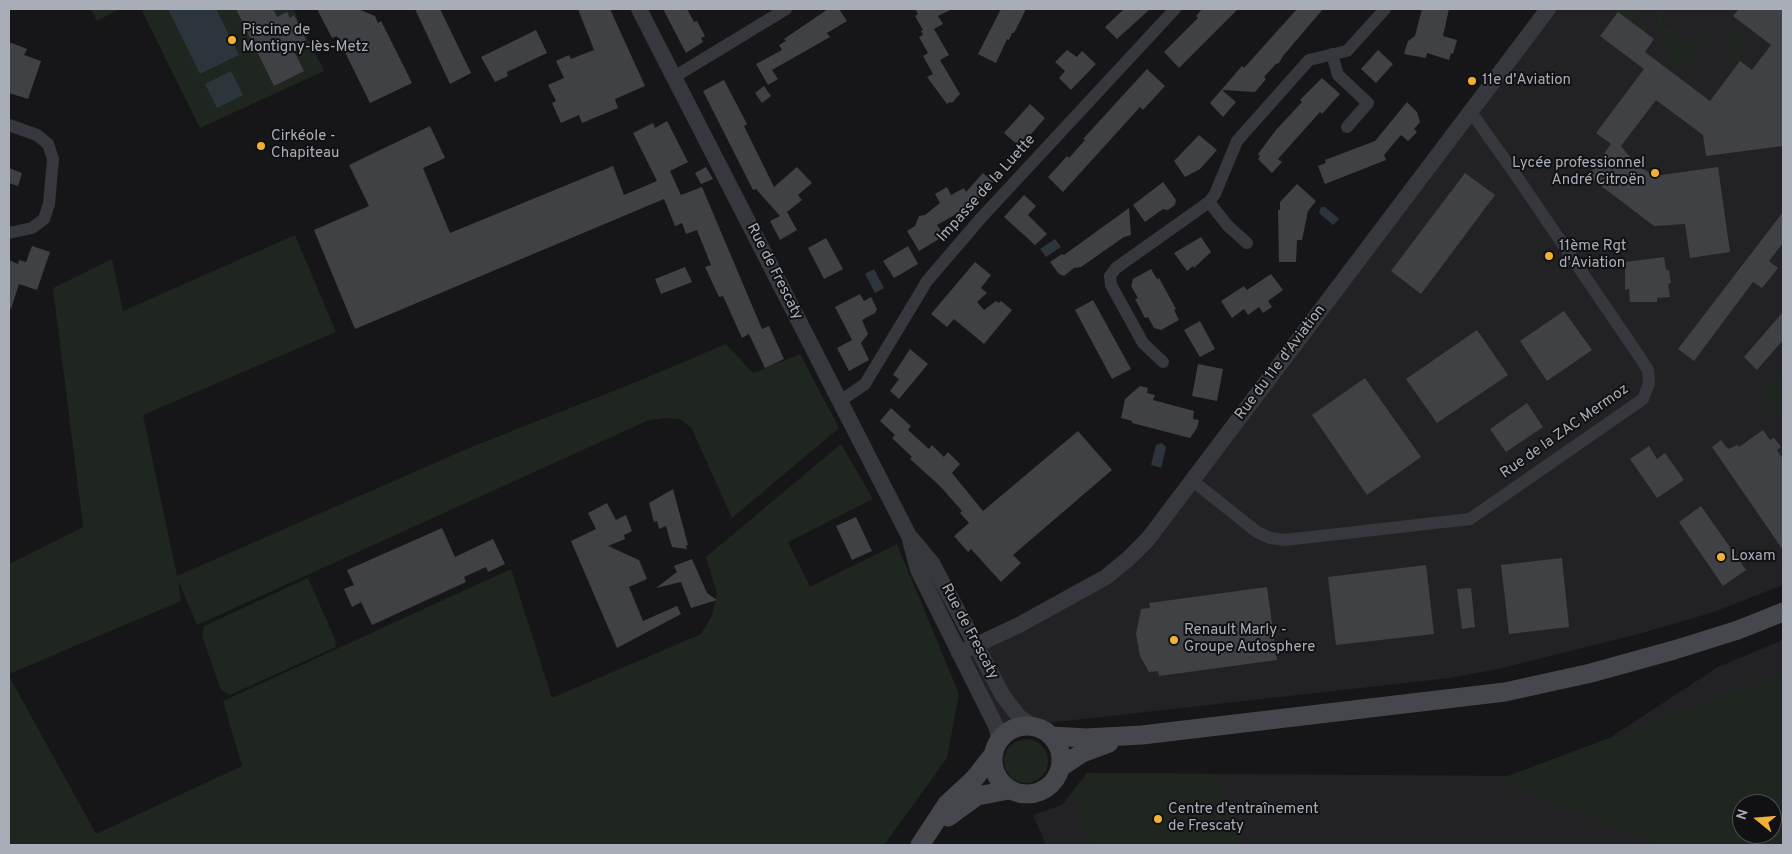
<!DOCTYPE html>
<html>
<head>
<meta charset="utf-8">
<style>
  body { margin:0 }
  #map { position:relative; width:1792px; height:854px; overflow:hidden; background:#161618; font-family:Overpass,sans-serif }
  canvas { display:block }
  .frame { position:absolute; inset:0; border:10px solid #a8adb8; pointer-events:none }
  .north { position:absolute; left:1732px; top:794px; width:50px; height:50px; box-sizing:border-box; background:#111113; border:1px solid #4d4f55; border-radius:50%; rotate:287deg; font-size:14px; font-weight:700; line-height:20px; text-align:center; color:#a8adb8 }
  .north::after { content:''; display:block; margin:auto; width:18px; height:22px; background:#f2b134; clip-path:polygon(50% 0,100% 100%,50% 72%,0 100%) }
</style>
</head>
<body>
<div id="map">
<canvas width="1792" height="854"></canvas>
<div class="frame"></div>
<div class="north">N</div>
</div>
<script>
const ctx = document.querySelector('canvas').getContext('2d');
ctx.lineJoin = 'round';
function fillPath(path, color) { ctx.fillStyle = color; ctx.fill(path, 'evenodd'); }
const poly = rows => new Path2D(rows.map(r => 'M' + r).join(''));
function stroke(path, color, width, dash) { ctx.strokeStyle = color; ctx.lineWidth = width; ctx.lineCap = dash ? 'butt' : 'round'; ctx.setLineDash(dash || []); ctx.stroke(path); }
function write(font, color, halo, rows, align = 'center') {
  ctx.font = font + ' Overpass,sans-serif'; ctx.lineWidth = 4; ctx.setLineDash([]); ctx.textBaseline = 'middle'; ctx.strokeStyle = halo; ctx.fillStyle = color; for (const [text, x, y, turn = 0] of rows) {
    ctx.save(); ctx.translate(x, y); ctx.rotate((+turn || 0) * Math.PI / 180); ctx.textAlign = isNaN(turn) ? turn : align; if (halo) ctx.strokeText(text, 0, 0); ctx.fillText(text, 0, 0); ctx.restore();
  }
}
fillPath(poly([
  [1548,9,1783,9,1783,585,1714,612,1635,635,1498,669,1450,678,1021,726,1004,734,959,653,1128,559],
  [1783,640,1783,845,1046,845,1033,815,1062,805,1087,773,1529,776,1568,765,1718,667],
  [1742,804,1772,804,1772,834,1742,834]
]), '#222225');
fillPath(poly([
  [91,9,120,9,97,21],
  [141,9,293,9,324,71,200,128],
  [1620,9,1634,9,1637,25,1647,24,1648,30,1644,32,1618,12],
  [1655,9,1672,9,1661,10,1665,28,1675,27,1664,43,1659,37],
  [1675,31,1677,42,1701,39,1701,31,1707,38,1684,71,1679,67,1677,70,1664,61,1672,50,1666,45],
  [1731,31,1750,44,1732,69,1728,64,1733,51,1728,34],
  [295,235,336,332,143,415,177,576,469,448,636,382,726,344,753,373,800,354,839,428,732,518,691,427,679,419,664,418,649,420,197,625,178,580,181,601,9,674,9,564,83,527,53,288,112,259,123,311],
  [1783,369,1783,416,1760,396],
  [841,444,873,499,788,542,810,587,897,544,959,694,947,758,884,845,9,845,9,676,96,834,242,766,223,701,511,569,552,698,701,634,712,616,717,594,706,557],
  [308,578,335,639,336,647,230,695,221,690,202,636,204,626],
  [1783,673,1783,845,1657,845,1497,780],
  [1742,804,1772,804,1772,834,1742,834],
  '1004 761a22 22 0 1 1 44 0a22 22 0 1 1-44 0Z',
  [1087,773,1217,774,1243,845,1092,845,1072,792]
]), '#1e261f');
fillPath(poly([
  [168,9,216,9,239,55,200,74],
  [231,71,243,95,217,108,205,84],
  [1321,207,1325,207,1339,219,1333,225,1319,213],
  [1055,239,1061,247,1046,257,1040,249],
  [874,269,884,288,875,293,865,274],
  [1162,443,1166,447,1161,468,1151,465,1156,445]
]), '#2c353c');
fillPath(poly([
  [236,9,273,9,277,17,287,12,290,18,294,15,306,40,292,47,304,71,274,86],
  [317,9,358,9,375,16,378,23,381,21,412,83,370,103,337,36,332,38],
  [415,9,440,9,471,73,450,84],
  [578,9,610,9,645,86,615,99,618,108,582,123,579,115,561,123,552,103,556,101,548,85,564,78,556,61,569,55,571,59,594,50],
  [663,9,687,9,694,22,697,21,705,36,701,38,703,42,686,53],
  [828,9,839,9,847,21,827,33,830,37,772,70,778,79,768,85,756,64,782,50,779,45,786,41,784,39],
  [915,9,952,9,938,16,943,24,934,29,949,55,940,60,960,94,952,103,950,102,947,104,927,77,933,74,923,56,928,53,919,37,923,35,921,31,923,30,915,16,918,14],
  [1001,9,1026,9,1014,33,1012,33,1009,40,1007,39,996,63,978,54],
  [1124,9,1150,9,1117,39,1105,27],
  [1202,9,1238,9,1179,68,1164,52,1198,18,1196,16],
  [1297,9,1323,9,1283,56,1279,63,1276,64,1264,77,1266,79,1255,92,1222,90,1236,102,1223,117,1210,103,1242,66,1244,68],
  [1422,9,1449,9,1443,36,1457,40,1453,54,1451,53,1449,60,1427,53,1426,58,1404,54,1408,41,1415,36],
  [1739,9,1783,9,1783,146,1706,156,1703,135,1656,100,1621,146,1635,163,1654,176,1718,167,1730,252,1690,258,1685,224,1654,226,1588,176,1611,144,1596,133,1644,69,1600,36,1618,12,1654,39,1645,52,1710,101,1740,61,1752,70,1771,45,1733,16],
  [536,30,547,53,507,72,508,76,495,82,481,57],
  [9,42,27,49,24,55,41,61,28,99,9,93],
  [1067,50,1077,57,1082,51,1096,64,1071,90,1059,78,1065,71,1055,62],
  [1378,50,1393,64,1376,83,1361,69],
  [1147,69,1165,86,1143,110,1140,107,1063,192,1048,177,1067,156,1069,158,1085,140,1083,139],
  [1322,78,1340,94,1322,114,1320,112,1278,159,1282,162,1272,173,1258,159,1260,156,1258,154,1276,130,1302,102,1300,100],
  [724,80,747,124,744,126,774,187,797,167,812,183,798,195,802,200,787,212,797,230,780,240,770,221,780,216,756,189,753,190,703,91],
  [764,86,771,96,762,103,755,93],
  [1407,102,1417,112,1420,122,1414,129,1417,132,1408,141,1401,135,1384,155,1386,160,1325,184,1318,166,1326,163,1325,160,1375,141],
  [1030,104,1045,118,1020,147,1004,133],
  [667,121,688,162,670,171,681,195,702,187,762,329,769,326,784,359,765,368,749,334,742,338,723,296,719,297,705,267,711,265,697,230,686,234,682,223,675,226,664,199,355,329,314,230,369,206,349,165,430,126,445,158,423,168,450,233,613,166,624,195,657,181,633,133,653,123,655,128],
  [1199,135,1217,150,1200,169,1185,177,1174,161],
  [706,167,713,179,701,184,695,173],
  [9,168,22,173,18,186,9,183],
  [983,173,993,182,974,204,937,225,944,236,919,251,907,231,915,226,919,216,925,215,940,203,935,194,947,187,951,195,964,188,966,192],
  [1465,173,1495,195,1421,294,1391,271],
  [1163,182,1176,200,1175,205,1168,210,1163,209,1145,222,1133,205],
  [1297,184,1316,201,1308,211,1302,240,1297,240,1296,262,1279,262,1278,210,1280,210,1280,202],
  [1024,195,1036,206,1028,215,1047,234,1035,245,1004,217],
  [1129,208,1131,235,1124,237,1081,267,1074,268,1064,276,1059,274,1050,262,1062,254,1064,255],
  [1783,212,1783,243,1769,261,1778,268,1762,288,1753,282,1694,361,1678,349],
  [1201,237,1211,252,1194,268,1193,266,1187,271,1174,253],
  [826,238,843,269,824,279,808,248],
  [32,246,50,252,37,290,19,284,11,309,9,308,9,260,18,264,19,260,26,262],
  [908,246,918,264,894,278,883,261],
  [1664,257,1666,270,1669,270,1671,283,1668,284,1670,297,1657,298,1657,302,1630,302,1629,289,1625,290,1625,262],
  [975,262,991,275,981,288,987,293,977,302,984,310,996,301,999,303,1001,301,1012,310,984,344,954,319,947,327,931,314],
  [685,267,692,282,661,294,655,279],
  [1151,269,1157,279,1159,278,1176,309,1174,310,1179,320,1161,330,1154,328,1148,317,1145,318,1135,299,1138,298,1131,286,1133,279],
  [1271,274,1283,290,1268,301,1272,307,1263,313,1259,307,1248,315,1244,309,1232,318,1221,301,1244,286,1247,290],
  [860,294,864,301,871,297,877,309,875,313,862,320,868,334,861,343,869,360,849,371,837,348,852,340,835,307],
  [1093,300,1131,369,1112,379,1075,310],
  [1564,311,1592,350,1547,381,1520,341],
  [1783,312,1783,340,1757,370,1744,357],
  [1200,321,1215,349,1200,357,1184,330],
  [1477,330,1508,375,1437,423,1406,379],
  [910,349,928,364,899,399,890,391,899,379,893,375],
  [1198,364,1223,369,1217,401,1192,396],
  [1365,378,1421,457,1367,495,1312,415],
  [1140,386,1148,388,1147,393,1155,395,1153,400,1194,411,1193,419,1199,420,1197,428,1190,438,1132,423,1132,421,1121,418,1125,399],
  [1527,403,1543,427,1506,452,1490,429],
  [891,408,911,426,908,430,929,449,932,445,944,457,948,452,960,464,952,473,983,511,1078,431,1112,470,1013,555,1021,563,1001,582,971,549,968,552,954,536,969,523,960,513,962,511,940,486,910,459,912,457,892,438,895,435,880,421],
  [1763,430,1770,440,1774,438,1781,447,1777,450,1783,459,1783,550,1712,447,1721,440,1728,449,1737,445,1739,447],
  [1649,446,1657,459,1665,453,1684,480,1657,498,1630,459],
  [673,489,688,545,686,545,687,549,672,547,666,526,659,529,657,521,654,522,649,503],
  [607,503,616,520,626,515,632,531,624,535,625,539,608,546,639,560,647,579,629,587,643,621,677,606,681,614,617,648,571,541,596,529,588,513],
  [1701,506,1746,570,1723,586,1679,522],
  [856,517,872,551,852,560,836,526],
  [442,528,455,557,493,539,505,564,488,572,486,567,464,577,466,582,372,625,361,602,352,607,344,589,354,585,347,570],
  [1562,558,1569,627,1509,634,1501,565],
  [692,559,707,593,717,600,691,608,681,582,656,588,677,572,674,566],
  [1426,565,1434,634,1336,645,1328,577],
  [1267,587,1277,660,1159,676,1158,671,1149,672,1140,656,1136,634,1141,609,1150,608,1149,603],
  [1471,588,1475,627,1462,629,1457,589]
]), '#404145');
stroke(poly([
  [1332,54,1338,75,1368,103,1347,127],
  [674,77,786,9],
  [9,125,37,135,48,144,53,159,49,204,44,219,32,228,9,233],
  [1209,202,1228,226,1247,243],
  [1163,362,1143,343,1111,285,1110,276,1116,268,1209,202,1215,194,1237,141,1309,60,1347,51,1385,9],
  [840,401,865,384,927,281,981,218,1175,9],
  [1193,481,1257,532,1270,538,1285,540,1470,519,1643,399,1649,383,1648,370,1639,356,1513,171,1476,119,1469,113]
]), '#37383d', 12);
stroke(poly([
  [639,9,909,536,918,570,997,728,999,740],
  [912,539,932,563,1003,696,1019,717,1031,725],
  [959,653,1019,625,1106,577,1128,559,1148,539,1548,9]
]), '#37383d', 16);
stroke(poly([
  '993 760a34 34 0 1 1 68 0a34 34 0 1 1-68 0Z',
  [1052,736,1086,738,1142,735,1505,692,1591,673,1674,650,1738,630,1783,612],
  [1061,767,1082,753,1109,743],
  [948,817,977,796,1009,790],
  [920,845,947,804,974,779,993,755]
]), '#45474d', 19);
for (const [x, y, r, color] of [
  [232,40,5,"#f2b134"],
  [1472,81,5,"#f2b134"],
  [261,146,5,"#f2b134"],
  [1655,173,5,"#f2b134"],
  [1549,256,5,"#f2b134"],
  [1721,557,5,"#f2b134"],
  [1174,640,5,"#f2b134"],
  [1158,819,5,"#f2b134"]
]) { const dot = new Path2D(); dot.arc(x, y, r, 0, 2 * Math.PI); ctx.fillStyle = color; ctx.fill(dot); stroke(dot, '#111113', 2); }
write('15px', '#a8adb8', '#111113', [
  ["Piscine de",242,31],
  ["Montigny-lès-Metz",242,48],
  ["11e d'Aviation",1482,81],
  ["Cirkéole -",271,137],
  ["Chapiteau",271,154],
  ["Lycée professionnel",1645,164,"right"],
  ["André Citroën",1645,181,"right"],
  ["11ème Rgt",1559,247],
  ["d'Aviation",1559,264],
  ["Loxam",1731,557],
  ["Renault Marly -",1184,631],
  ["Groupe Autosphere",1184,648],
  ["Centre d'entraînement",1168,810],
  ["de Frescaty",1168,827]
], 'left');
write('15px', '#a8adb8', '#111113', [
  ["Impasse de la Luette",987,189,-48],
  ["Rue de Frescaty",774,272,63],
  ["Rue du 11e d'Aviation",1281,363,-53],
  ["Rue de la ZAC Mermoz",1565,432,-35],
  ["Rue de Frescaty",969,632,62]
]);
</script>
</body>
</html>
